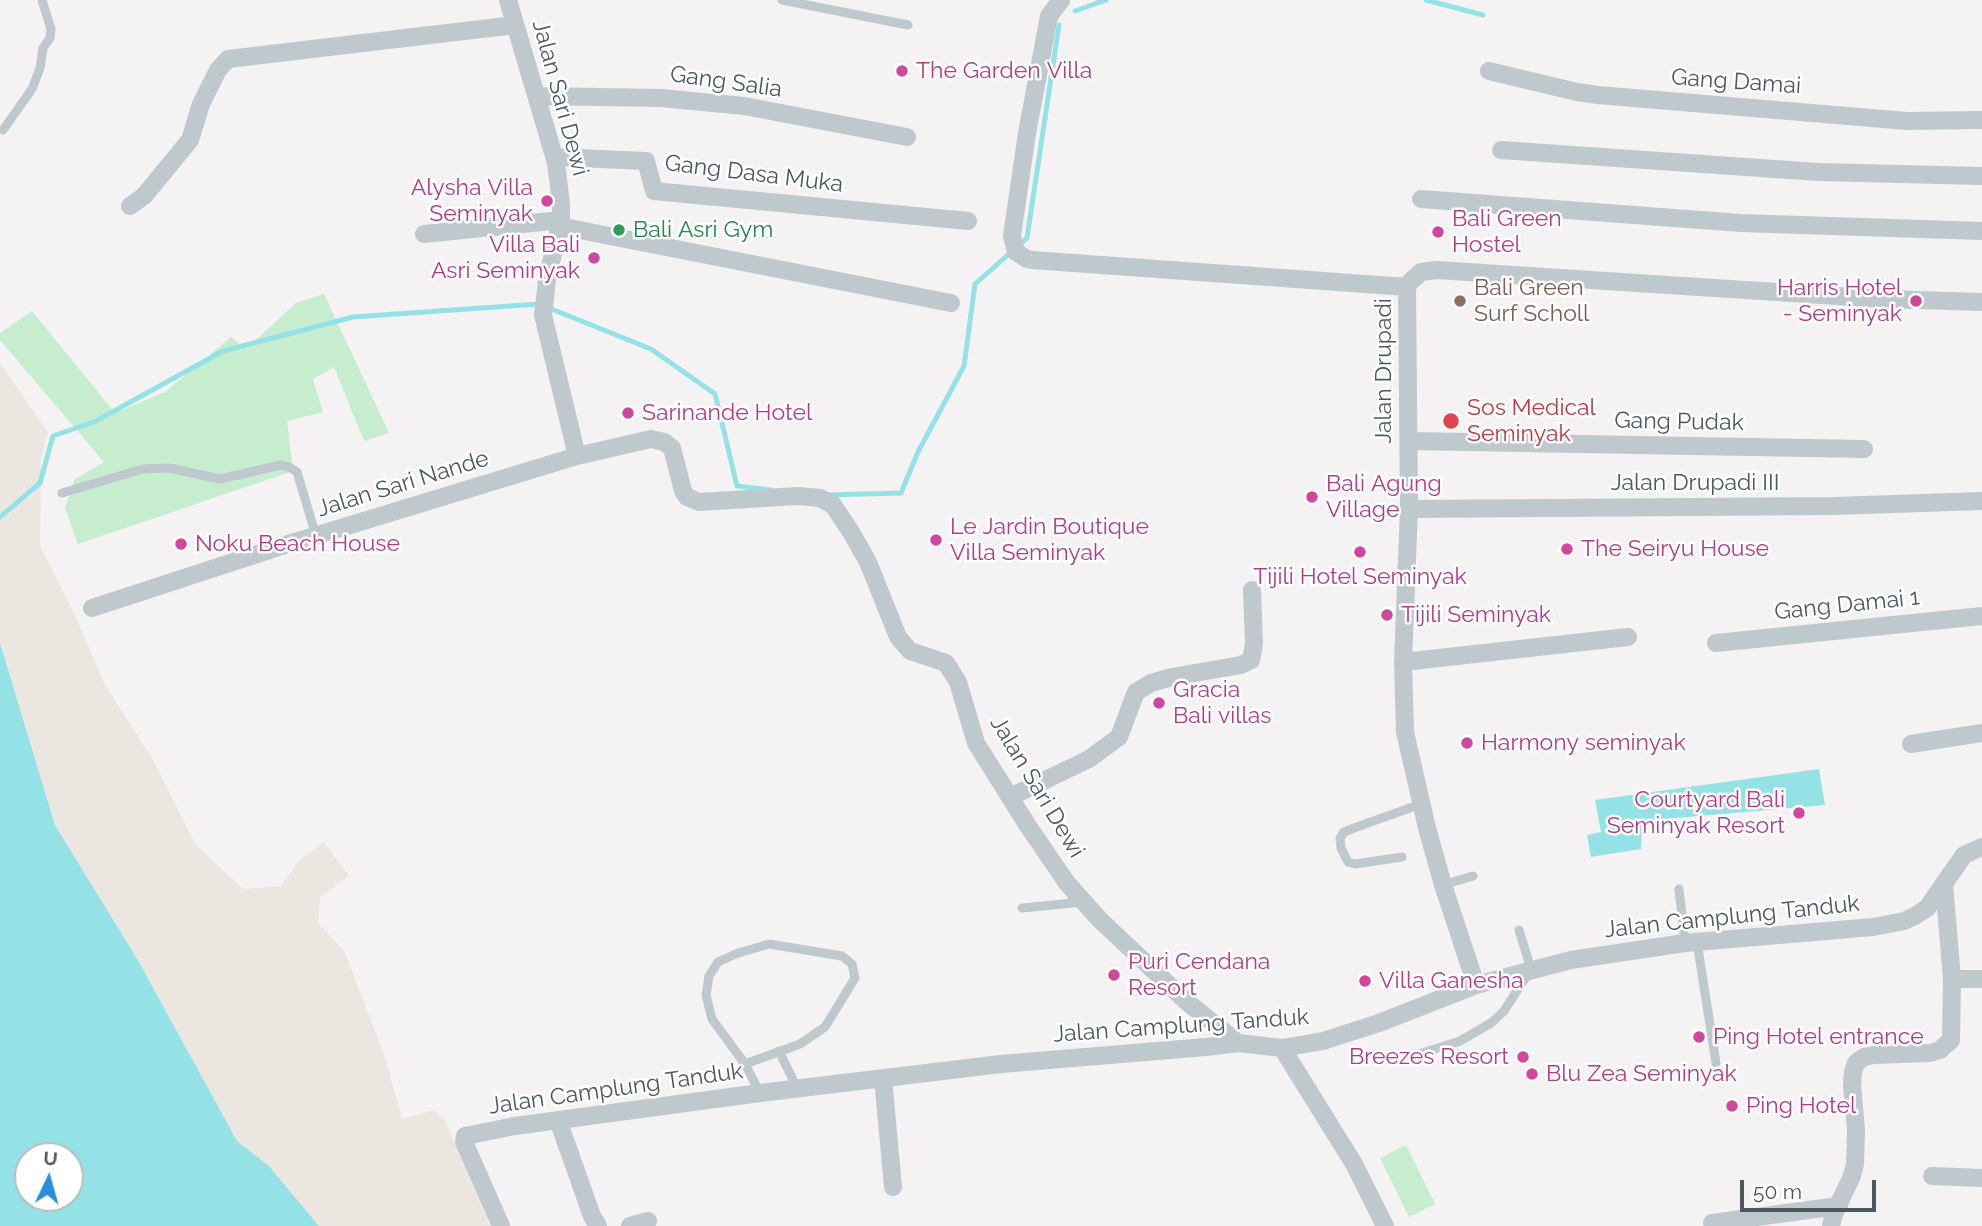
<!DOCTYPE html>
<html>
<head>
<meta charset="utf-8">
<style>
  body { margin:0 }
  #map { position:relative; width:1982px; height:1226px; overflow:hidden; background:#f4f2f2; font-family:Raleway,sans-serif }
  canvas { display:block }
  .north { position:absolute; left:14px; top:1142px; width:70px; height:70px; box-sizing:border-box; background:#fff; border:2px solid #b7bcbf; border-radius:50%; rotate:5deg; font-size:19px; font-weight:700; line-height:28px; text-align:center; color:#4b585e }
  .north::after { content:''; display:block; margin:auto; width:24px; height:32px; background:#2890d8; clip-path:polygon(50% 0,100% 100%,50% 72%,0 100%) }
  .scale { position:absolute; left:1740px; top:1180px; width:136px; height:32px; box-sizing:border-box; border:4px solid #4b585e; border-top:0; padding-left:9px; font-size:21px; line-height:24px; white-space:nowrap; color:#4b585e; -webkit-text-stroke:5px #fff; paint-order:stroke }
</style>
</head>
<body>
<div id="map">
<canvas width="1982" height="1226"></canvas>
<div class="north">U</div>
<div class="scale">50 m</div>
</div>
<script>
const ctx = document.querySelector('canvas').getContext('2d');
ctx.lineJoin = 'round';
function fillPath(path, color) { ctx.fillStyle = color; ctx.fill(path, 'evenodd'); }
const poly = rows => new Path2D(rows.map(r => 'M' + r).join(''));
function stroke(path, color, width, dash) { ctx.strokeStyle = color; ctx.lineWidth = width; ctx.lineCap = dash ? 'butt' : 'round'; ctx.setLineDash(dash || []); ctx.stroke(path); }
function write(font, color, halo, rows, align = 'center') {
  ctx.font = font + ' Raleway,sans-serif'; ctx.lineWidth = 5; ctx.setLineDash([]); ctx.textBaseline = 'middle'; ctx.strokeStyle = halo; ctx.fillStyle = color; for (const [text, x, y, turn = 0] of rows) {
    ctx.save(); ctx.translate(x, y); ctx.rotate((+turn || 0) * Math.PI / 180); ctx.textAlign = isNaN(turn) ? turn : align; if (halo) ctx.strokeText(text, 0, 0); ctx.fillText(text, 0, 0); ctx.restore();
  }
}
fillPath(poly([
  [324,294,389,433,364,441,334,367,313,379,323,412,287,421,293,471,78,544,65,508,75,479,104,462,0,340,0,333,32,311,115,413,165,392,231,337,246,349,296,303],
  [1406,1145,1435,1204,1409,1217,1380,1158]
]), '#c5edce');
fillPath(poly([
  [0,363,48,432,41,460,40,546,74,613,104,683,153,760,195,844,243,889,281,886,299,860,324,842,349,876,320,897,318,923,344,951,383,1051,402,1119,434,1110,444,1119,490,1226,319,1226,269,1166,237,1141,139,962,55,825,0,643]
]), '#ece6e0');
fillPath(poly([
  [0,643,55,825,139,962,237,1141,269,1166,319,1226,0,1226],
  [70,1156,70,1198,28,1198,28,1156],
  [1819,769,1825,805,1642,821,1641,849,1591,857,1587,835,1601,832,1595,800]
]), '#95e2e6');
stroke(poly([
  [1426,0,1483,15],
  [1075,11,1106,0],
  [826,495,901,493,918,452,964,366,975,284,1027,238,1059,25],
  [0,517,40,483,53,436,96,421,223,351,353,317,539,304,651,349,715,394,737,486,771,490]
]), '#95e2e6', 5);
stroke(poly([
  [782,0,908,25],
  [3,130,32,89,40,68,43,48,50,38,51,29,42,0],
  [62,493,143,469,169,468,220,479,281,465,289,467,297,472,316,536],
  [1402,857,1355,864,1348,862,1341,848,1340,838,1344,832,1354,828,1421,804],
  [1443,885,1473,876],
  [1679,889,1685,943],
  [1022,908,1083,902],
  [1697,942,1716,1063],
  [779,1051,797,1088],
  [1400,1060,1460,1041,1491,1023,1504,1011,1531,969,1519,930],
  [745,1064,800,1044,825,1027,855,978,852,964,842,956,769,944,738,953,718,962,709,976,706,995,712,1019,745,1064,760,1093]
]), '#bfc8cd', 9);
stroke(poly([
  [508,0,556,163,561,203,561,220,547,280,543,315,577,456],
  [1061,0,1049,16,1027,133,1012,236,1016,252,1027,259,1032,260,1407,287],
  [1489,71,1577,92,1598,95,1907,121,1982,120],
  [536,96,661,98,744,106,907,137],
  [1501,150,1818,172,1982,176],
  [554,157,646,161,654,191,968,221],
  [1421,199,1741,223,1982,231],
  [130,206,144,196,190,140,201,104,218,70,228,59,515,25],
  [559,226,951,303],
  [424,234,561,220],
  [1409,441,1864,449],
  [1409,509,1834,506,1982,501],
  [92,608,288,544,577,456,651,439,664,442,672,448,683,491,687,497,699,502,798,496,820,498,833,505,851,532,868,562,898,637,910,651,946,663,958,682,976,743,1028,826,1067,883,1099,919,1187,1002,1238,1043],
  [1716,643,1982,616],
  [1403,662,1628,637],
  [1911,744,1982,733],
  [1010,797,1089,759,1119,737,1136,692,1151,683,1172,677,1241,665,1251,660,1254,644,1252,590],
  [1952,979,1982,979],
  [1476,985,1443,885,1427,828,1405,732,1403,662,1409,509,1407,287,1410,282,1421,272,1437,270,1884,299,1982,302],
  [1282,1048,1354,1164,1385,1226],
  [883,1078,893,1187],
  [558,1120,592,1216,598,1226],
  [1932,1176,1982,1178],
  [1712,1223,1839,1206],
  [501,1226,464,1142,465,1136,515,1126,760,1093,1001,1064,1206,1047,1238,1043,1282,1048,1323,1041,1379,1023,1476,985,1571,960,1685,943,1873,927,1904,921,1915,916,1927,908,1964,855,1982,847],
  [630,1226,648,1221],
  [1831,1226,1834,1214,1852,1176,1855,1164,1856,1130,1852,1085,1853,1072,1856,1063,1864,1057,1874,1055,1930,1053,1940,1050,1951,1040,1952,979,1944,884]
]), '#bfc8cd', 18);
for (const [x, y, r, color] of [
  [902,71,7,"#d1479c"],
  [547,201,7,"#d1479c"],
  [619,230,7,"#2e9e5b"],
  [1438,232,7,"#d1479c"],
  [594,258,7,"#d1479c"],
  [1460,301,7,"#8d6e63"],
  [1916,301,7,"#d1479c"],
  [628,413,7,"#d1479c"],
  [1451,421,9,"#e0444e"],
  [1312,497,7,"#d1479c"],
  [936,540,7,"#d1479c"],
  [181,544,7,"#d1479c"],
  [1567,549,7,"#d1479c"],
  [1360,552,7,"#d1479c"],
  [1387,615,7,"#d1479c"],
  [1159,703,7,"#d1479c"],
  [1467,743,7,"#d1479c"],
  [1799,813,7,"#d1479c"],
  [1114,975,7,"#d1479c"],
  [1365,981,7,"#d1479c"],
  [1699,1037,7,"#d1479c"],
  [1523,1057,7,"#d1479c"],
  [1532,1074,7,"#d1479c"],
  [1732,1106,7,"#d1479c"]
]) { const dot = new Path2D(); dot.arc(x, y, r, 0, 2 * Math.PI); ctx.fillStyle = color; ctx.fill(dot); stroke(dot, '#fff', 2.5); }
write('23px', '#b23c85', '#fff', [
  ["The Garden Villa",916,71],
  ["Alysha Villa",533,188,"right"],
  ["Seminyak",533,214,"right"],
  ["Bali Green",1452,219],
  ["Hostel",1452,245],
  ["Villa Bali",580,245,"right"],
  ["Asri Seminyak",580,271,"right"],
  ["Harris Hotel",1902,288,"right"],
  ["- Seminyak",1902,314,"right"],
  ["Sarinande Hotel",642,413],
  ["Bali Agung",1326,484],
  ["Village",1326,510],
  ["Le Jardin Boutique",950,527],
  ["Villa Seminyak",950,553],
  ["Noku Beach House",195,544],
  ["The Seiryu House",1581,549],
  ["Tijili Hotel Seminyak",1360,577,"center"],
  ["Tijili Seminyak",1401,615],
  ["Gracia",1173,690],
  ["Bali villas",1173,716],
  ["Harmony seminyak",1481,743],
  ["Courtyard Bali",1785,800,"right"],
  ["Seminyak Resort",1785,826,"right"],
  ["Puri Cendana",1128,962],
  ["Resort",1128,988],
  ["Villa Ganesha",1379,981],
  ["Ping Hotel entrance",1713,1037],
  ["Breezes Resort",1509,1057,"right"],
  ["Blu Zea Seminyak",1546,1074],
  ["Ping Hotel",1746,1106]
], 'left');
write('23px', '#4b585e', '#fff', [
  ["Gang Salia",726,82,8],
  ["Gang Damai",1736,82,4],
  ["Jalan Sari Dewi",560,98,75],
  ["Gang Dasa Muka",754,174,7],
  ["Jalan Drupadi",1384,371,-90],
  ["Gang Pudak",1679,422,1],
  ["Jalan Drupadi III",1695,483],
  ["Jalan Sari Nande",403,484,-17],
  ["Gang Damai 1",1847,605,-6],
  ["Jalan Sari Dewi",1037,787,59],
  ["Jalan Camplung Tanduk",1732,917,-6],
  ["Jalan Camplung Tanduk",1181,1026,-4],
  ["Jalan Camplung Tanduk",616,1089,-8]
]);
write('23px', '#27864d', '#fff', [
  ["Bali Asri Gym",633,230]
], 'left');
write('23px', '#785e54', '#fff', [
  ["Bali Green",1474,288],
  ["Surf Scholl",1474,314]
], 'left');
write('23px', '#be3a42', '#fff', [
  ["Sos Medical",1467,408],
  ["Seminyak",1467,434]
], 'left');
</script>
</body>
</html>
